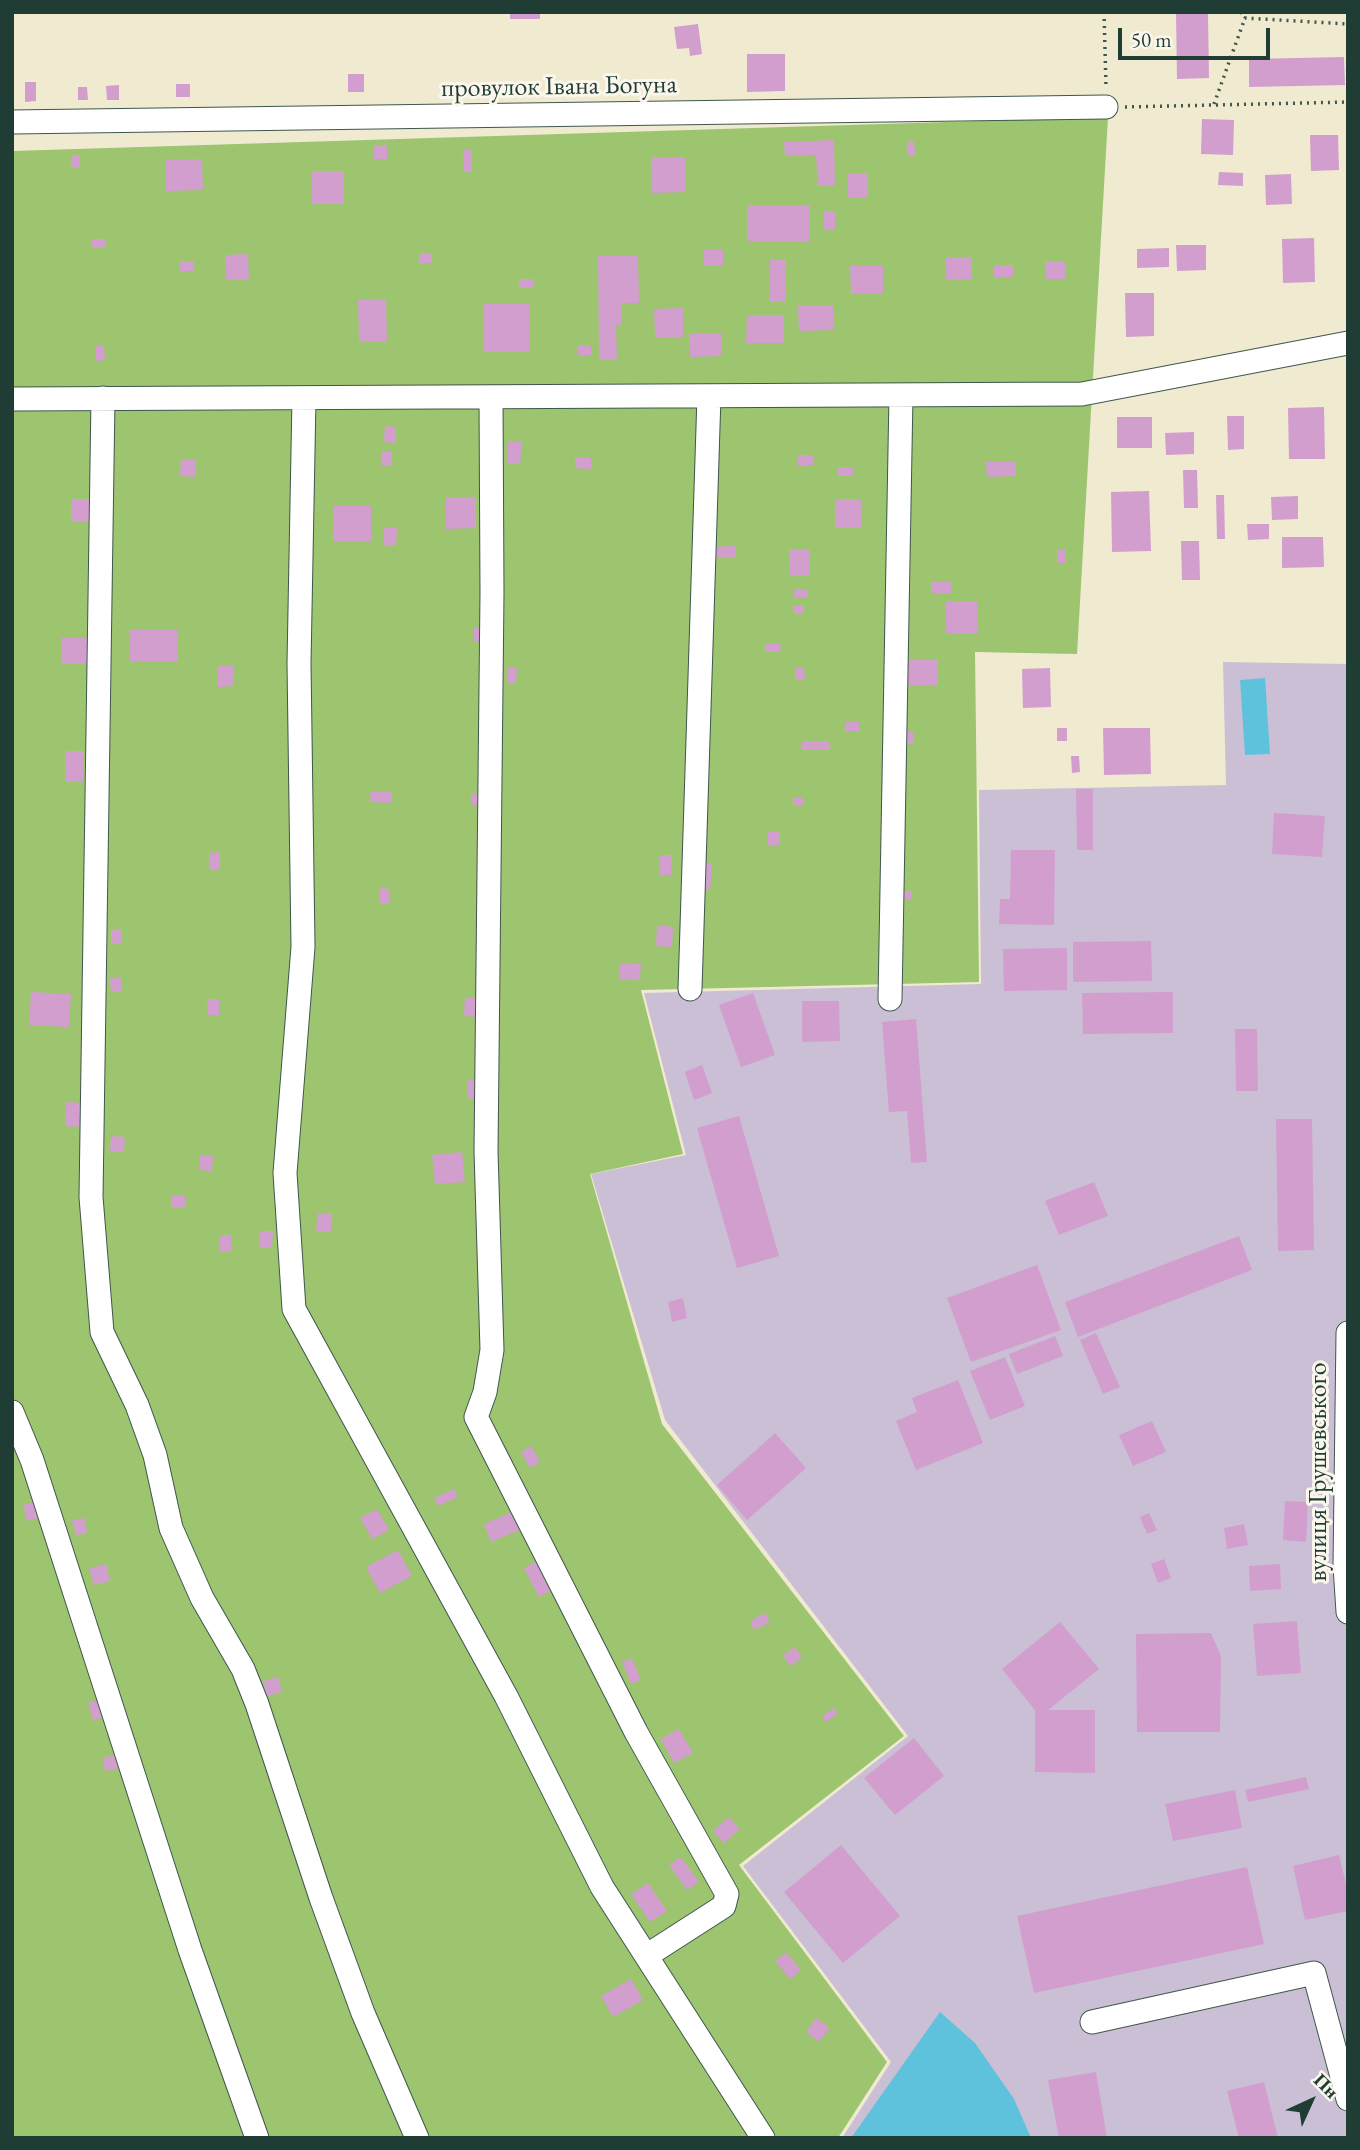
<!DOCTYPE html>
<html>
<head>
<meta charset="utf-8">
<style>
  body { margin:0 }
  #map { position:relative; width:1360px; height:2150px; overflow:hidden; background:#f0ead1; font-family:"EB Garamond",serif }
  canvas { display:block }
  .frame { position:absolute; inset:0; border:14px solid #1f3d34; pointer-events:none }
  .north { position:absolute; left:1276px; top:2066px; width:70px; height:70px; -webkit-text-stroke:5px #fbf7ec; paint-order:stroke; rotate:45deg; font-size:19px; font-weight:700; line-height:28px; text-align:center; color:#1f3d34 }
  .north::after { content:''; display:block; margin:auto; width:24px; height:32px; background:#1f3d34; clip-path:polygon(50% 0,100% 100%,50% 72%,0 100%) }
  .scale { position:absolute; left:1118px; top:28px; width:152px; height:32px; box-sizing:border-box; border:4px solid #1f3d34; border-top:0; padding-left:9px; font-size:21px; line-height:24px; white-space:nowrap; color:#1f3d34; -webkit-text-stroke:5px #fbf7ec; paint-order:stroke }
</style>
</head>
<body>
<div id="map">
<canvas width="1360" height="2150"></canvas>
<div class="frame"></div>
<div class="north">Пн</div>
<div class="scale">50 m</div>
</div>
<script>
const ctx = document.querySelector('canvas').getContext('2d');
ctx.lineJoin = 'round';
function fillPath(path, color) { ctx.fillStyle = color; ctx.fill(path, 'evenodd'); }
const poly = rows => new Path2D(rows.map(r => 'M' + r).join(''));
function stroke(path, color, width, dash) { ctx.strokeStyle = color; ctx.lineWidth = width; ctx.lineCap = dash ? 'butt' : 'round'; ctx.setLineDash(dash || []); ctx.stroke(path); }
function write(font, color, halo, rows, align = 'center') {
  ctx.font = font + ' "EB Garamond",serif'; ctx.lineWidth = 6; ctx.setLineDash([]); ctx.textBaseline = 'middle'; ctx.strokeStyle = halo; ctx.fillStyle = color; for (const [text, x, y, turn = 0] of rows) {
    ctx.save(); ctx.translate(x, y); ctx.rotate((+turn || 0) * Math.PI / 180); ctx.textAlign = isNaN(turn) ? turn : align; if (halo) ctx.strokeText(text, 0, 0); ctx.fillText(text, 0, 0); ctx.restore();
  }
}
fillPath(poly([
  [1223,662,1348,664,1348,2138,842,2138,891,2062,743,1866,908,1736,665,1420,591,1174,686,1155,644,993,981,984,979,790,1226,785]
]), '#cbbfd5');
fillPath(poly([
  [1108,117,1077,654,975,652,979,982,641,990,683,1154,590,1174,662,1424,904,1736,739,1865,887,2062,838,2138,12,2138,12,151]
]), '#9dc46f');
fillPath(poly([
  [1265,678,1270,754,1245,755,1240,680],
  [940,2012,975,2043,1014,2099,1031,2138,851,2138]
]), '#5ec2dc');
fillPath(poly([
  [510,12,540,12,540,19,510,19],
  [1176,12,1208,12,1209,78,1177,79],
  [698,24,702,54,690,56,689,48,677,49,674,27],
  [747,54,785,54,785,91,747,92],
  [1344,57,1345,85,1249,87,1249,59],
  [348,74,364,74,364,92,348,92],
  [25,82,36,82,36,101,25,102],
  [176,84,190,84,190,97,176,97],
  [119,85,119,100,107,100,106,86],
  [78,87,87,87,88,100,78,100],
  [1202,119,1234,120,1233,155,1201,154],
  [1310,135,1338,135,1339,170,1311,171],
  [834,140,835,186,818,186,816,155,785,156,784,142],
  [907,141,914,141,915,155,907,155],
  [374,145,387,145,387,159,374,159],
  [472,149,472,172,464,172,463,150],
  [71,155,80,155,80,167,71,168],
  [651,157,685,157,685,192,652,193],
  [202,159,203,190,166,191,166,160],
  [312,171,344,171,344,204,312,204],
  [1219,172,1243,173,1243,186,1218,185],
  [848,173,868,173,868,198,848,198],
  [1291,174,1292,204,1266,205,1265,175],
  [747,205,810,205,810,241,747,241],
  [824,211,835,211,835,230,824,230],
  [1314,238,1315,282,1283,283,1282,239],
  [92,239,106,239,106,247,92,248],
  [1176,245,1206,245,1206,270,1177,271],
  [1169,248,1169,267,1137,268,1137,249],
  [704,250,723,250,723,265,704,265],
  [419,253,432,253,432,263,419,263],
  [248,254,249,280,226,280,225,255],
  [598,256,638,256,639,303,622,303,622,325,616,325,617,360,599,360],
  [946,257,972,257,972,279,946,280],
  [770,260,786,260,786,302,770,302],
  [180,261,194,261,194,271,180,271],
  [1045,261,1065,261,1065,279,1046,279],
  [994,265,1013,265,1013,277,994,277],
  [850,266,883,266,883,294,851,294],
  [519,279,534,279,534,288,519,288],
  [1125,293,1154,293,1154,336,1126,337],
  [386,299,387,342,359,342,358,300],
  [484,304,530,304,530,352,484,352],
  [798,305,833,305,833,330,799,331],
  [683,308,683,337,655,337,654,309],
  [747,315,784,315,784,343,746,343],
  [689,333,721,333,721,356,690,357],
  [104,345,105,360,96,361,96,346],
  [577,345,591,345,592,355,578,355],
  [1324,407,1325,459,1289,459,1288,408],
  [1227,416,1244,416,1244,449,1228,450],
  [1117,417,1152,417,1152,448,1117,448],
  [385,426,396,427,396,443,384,442],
  [1194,432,1194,454,1166,455,1165,433],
  [508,441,522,442,520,464,507,463],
  [382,452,392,452,392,465,381,465],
  [798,455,813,455,813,465,798,466],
  [575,457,591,458,591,469,575,468],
  [181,459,196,460,195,477,180,476],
  [986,462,1016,462,1016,476,987,477],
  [838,467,853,467,853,476,838,476],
  [1183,470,1197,470,1198,508,1184,508],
  [1149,491,1151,551,1112,552,1111,492],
  [1216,495,1224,495,1225,539,1217,539],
  [1298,496,1298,519,1272,520,1271,497],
  [446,497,476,497,476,528,446,529],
  [71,499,91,499,91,521,71,521],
  [835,499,861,499,862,528,835,528],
  [333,506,371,506,371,541,333,541],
  [1247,524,1269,524,1269,539,1248,540],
  [384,527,397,528,396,546,383,545],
  [1282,537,1323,537,1324,567,1282,568],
  [1181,541,1199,541,1200,580,1182,580],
  [736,546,736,558,705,558,705,547],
  [789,549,810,549,810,576,790,576],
  [1057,549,1066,549,1066,563,1057,563],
  [931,582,951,582,951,593,931,593],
  [794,589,807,589,808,597,794,597],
  [946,601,977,601,977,633,946,633],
  [794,606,804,606,804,614,794,614],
  [474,627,485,628,484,642,474,641],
  [130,630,178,630,178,661,130,661],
  [61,638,88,638,88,664,61,664],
  [780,643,781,652,765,652,765,644],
  [896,660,938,660,938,685,896,686],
  [218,666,233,666,233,686,218,687],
  [508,667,517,668,516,684,508,683],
  [795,668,804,668,805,679,795,679],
  [1050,668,1051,707,1023,708,1022,669],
  [845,722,859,722,859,731,845,731],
  [1057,728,1067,728,1067,741,1057,741],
  [1103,728,1150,728,1151,774,1104,775],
  [913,731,913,744,897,744,897,732],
  [802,741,830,741,830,750,802,750],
  [65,751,83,751,83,782,65,782],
  [1071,756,1079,756,1080,772,1072,773],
  [1076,789,1093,789,1093,850,1077,850],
  [371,791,392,792,391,803,370,802],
  [471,793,482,794,481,806,471,805],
  [793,798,803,798,803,805,793,805],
  [1274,813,1325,816,1322,857,1272,854],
  [780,831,780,845,768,845,768,832],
  [1011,850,1055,850,1054,925,999,924,1000,899,1010,899],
  [220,852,220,870,210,870,209,853],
  [660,855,672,855,671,875,659,875],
  [698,862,712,863,710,890,696,890],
  [380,888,390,889,389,903,379,903],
  [898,891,912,891,912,899,898,900],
  [657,925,673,927,672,947,656,946],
  [111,929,122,929,122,944,111,944],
  [1151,941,1152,981,1073,982,1073,942],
  [1067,948,1067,990,1004,991,1003,949],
  [620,963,641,964,640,980,619,979],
  [110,978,121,978,121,992,111,992],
  [31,992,71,994,69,1027,29,1025],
  [1173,992,1173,1033,1083,1034,1082,993],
  [753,993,775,1055,741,1067,719,1005],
  [465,997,478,998,477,1017,464,1016],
  [207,999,219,999,219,1015,208,1015],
  [802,1001,839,1001,840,1041,802,1042],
  [916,1019,927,1162,911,1163,907,1111,889,1112,882,1022],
  [1235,1029,1257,1029,1258,1091,1236,1091],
  [702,1065,712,1093,694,1100,685,1072],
  [468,1080,477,1080,476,1099,467,1098],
  [66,1102,82,1103,81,1127,65,1126],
  [739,1116,779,1256,737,1268,697,1128],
  [1276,1119,1312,1119,1314,1250,1278,1251],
  [111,1136,125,1137,124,1152,110,1151],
  [462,1152,465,1182,435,1184,432,1155],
  [200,1155,213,1156,212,1171,199,1170],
  [1094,1182,1108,1216,1059,1235,1045,1201],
  [171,1195,185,1196,185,1208,171,1207],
  [318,1213,332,1214,331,1232,316,1232],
  [260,1231,273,1231,272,1248,259,1247],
  [220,1235,231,1235,231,1252,219,1251],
  [1239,1236,1252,1270,1078,1337,1065,1302],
  [1037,1265,1061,1330,971,1362,947,1298],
  [683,1298,687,1318,672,1322,668,1302],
  [1096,1333,1120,1387,1103,1394,1080,1340],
  [1055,1336,1063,1356,1017,1374,1009,1354],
  [1005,1357,1025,1406,990,1420,970,1371],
  [958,1380,983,1443,916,1470,896,1421,917,1412,912,1398],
  [1152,1421,1166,1452,1133,1466,1119,1435],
  [775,1433,806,1468,747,1520,717,1485],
  [531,1446,540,1462,530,1468,521,1452],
  [454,1489,458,1497,438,1506,434,1498],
  [1285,1501,1308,1502,1306,1542,1283,1540],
  [34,1502,38,1518,27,1521,23,1505],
  [377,1509,389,1530,372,1539,360,1518],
  [514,1511,522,1529,491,1542,484,1524],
  [1149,1513,1157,1530,1147,1534,1140,1517],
  [84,1518,87,1533,76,1535,72,1520],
  [1244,1524,1248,1545,1227,1549,1224,1528],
  [398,1550,412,1576,380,1593,366,1567],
  [1164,1559,1171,1578,1158,1583,1151,1564],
  [539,1560,554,1589,539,1597,524,1568],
  [106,1564,110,1581,94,1585,89,1568],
  [1280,1564,1281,1589,1250,1591,1249,1566],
  [765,1613,770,1622,754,1630,750,1621],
  [1297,1621,1301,1673,1257,1676,1253,1624],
  [1060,1622,1099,1669,1048,1710,1095,1710,1095,1773,1035,1772,1035,1710,1002,1669],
  [1211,1633,1221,1656,1220,1732,1137,1732,1136,1634],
  [795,1647,802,1658,790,1666,783,1655],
  [632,1658,641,1680,631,1684,622,1662],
  [278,1677,282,1692,267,1696,263,1681],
  [105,1699,109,1716,93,1720,88,1703],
  [833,1708,838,1714,826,1722,822,1717],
  [679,1729,693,1753,674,1763,661,1739],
  [914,1738,944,1776,895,1815,864,1778],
  [115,1755,118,1769,105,1771,103,1758],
  [1306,1777,1309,1789,1248,1802,1245,1790],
  [1235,1790,1242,1828,1173,1841,1165,1804],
  [729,1817,740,1829,724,1843,713,1831],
  [841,1845,900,1916,843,1963,784,1892],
  [1339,1855,1348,1892,1348,1911,1305,1920,1293,1866],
  [681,1857,699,1882,687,1890,669,1865],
  [1247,1867,1264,1944,1034,1993,1017,1916],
  [648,1883,667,1911,650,1922,631,1894],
  [786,1952,801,1970,790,1979,775,1961],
  [631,1979,643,2000,613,2017,601,1996],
  [816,2018,830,2028,819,2042,806,2032],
  [1096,2072,1107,2138,1059,2138,1048,2080],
  [1264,2082,1278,2138,1239,2138,1227,2091]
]), '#d29ece');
const minor = poly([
  [12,122,1106,107],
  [491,397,492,593,486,1151,492,1350,485,1392,476,1417,636,1732,727,1894,724,1906,654,1951],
  [103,398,91,1197,102,1332,137,1405,155,1455,171,1528,202,1598,243,1669,257,1704,321,1898,363,2013,417,2138],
  [304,398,299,663,303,947,285,1173,294,1309,506,1696,602,1887,763,2138],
  [12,399,1082,394,1348,343],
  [690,989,709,396],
  [890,999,901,395],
  [1348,1333,1345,1566,1348,1612],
  [12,1412,32,1460,190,1950,257,2138],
  [1092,2022,1314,1973,1348,2099]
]);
stroke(minor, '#3e574c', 25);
stroke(poly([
  [1104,12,1106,87],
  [1241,12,1245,18],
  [1214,104,1245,18,1348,24],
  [1125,107,1348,102]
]), '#3e574c', 3.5, [2, 5]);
stroke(minor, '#fff', 23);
write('26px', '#1f3d34', '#fbf7ec', [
  ["провулок Івана Богуна",559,87,-1],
  ["вулиця Грушевського",1319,1472,-90]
]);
</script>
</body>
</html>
